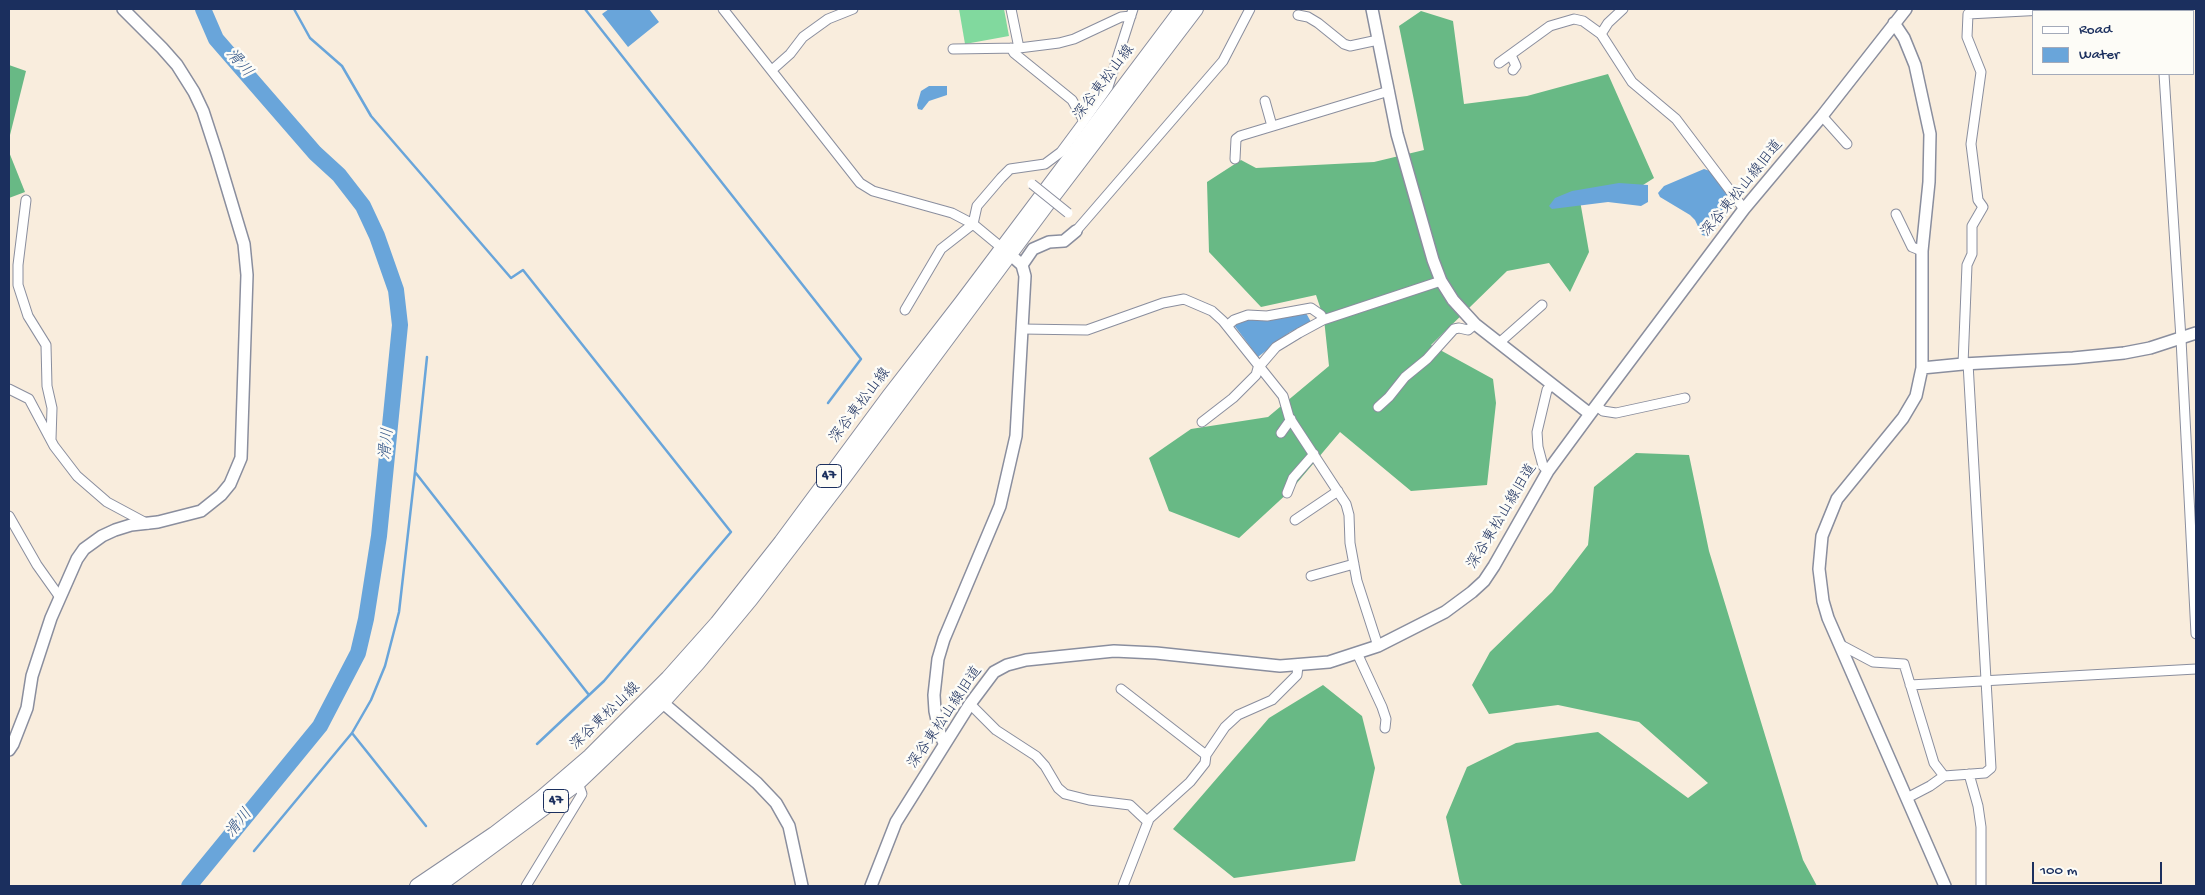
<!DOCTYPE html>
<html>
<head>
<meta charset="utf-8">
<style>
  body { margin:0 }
  #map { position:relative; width:2205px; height:895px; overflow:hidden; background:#f9eddd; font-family:"Gochi Hand",sans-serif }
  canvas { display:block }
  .frame { position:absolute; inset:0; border:10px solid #1b2f5e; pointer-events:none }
  .legend { position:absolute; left:2032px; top:10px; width:162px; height:65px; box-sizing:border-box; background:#fdfcf7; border:1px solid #a3aaba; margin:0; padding:6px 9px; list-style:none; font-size:15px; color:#1b2f5e }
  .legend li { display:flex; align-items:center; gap:10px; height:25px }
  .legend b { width:25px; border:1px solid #a3aaba }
  .scale { position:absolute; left:2032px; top:862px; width:130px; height:22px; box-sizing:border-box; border:2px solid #1b2f5e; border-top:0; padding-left:6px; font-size:15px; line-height:18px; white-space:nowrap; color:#1b2f5e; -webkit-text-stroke:4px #fdfcf7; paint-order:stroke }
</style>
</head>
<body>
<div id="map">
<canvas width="2205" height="895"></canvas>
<div class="frame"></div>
<ul class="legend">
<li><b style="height:6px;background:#fff"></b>Road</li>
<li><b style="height:14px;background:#69a5da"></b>Water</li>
</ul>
<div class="scale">100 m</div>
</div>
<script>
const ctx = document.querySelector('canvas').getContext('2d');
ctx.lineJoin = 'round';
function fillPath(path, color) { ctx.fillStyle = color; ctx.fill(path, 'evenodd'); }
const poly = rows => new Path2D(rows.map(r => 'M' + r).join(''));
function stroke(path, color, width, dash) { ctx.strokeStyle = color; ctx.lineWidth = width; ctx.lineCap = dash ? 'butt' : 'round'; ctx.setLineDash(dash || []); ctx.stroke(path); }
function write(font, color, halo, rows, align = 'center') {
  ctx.font = font + ' "Gochi Hand","Klee One",sans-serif'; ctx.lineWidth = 5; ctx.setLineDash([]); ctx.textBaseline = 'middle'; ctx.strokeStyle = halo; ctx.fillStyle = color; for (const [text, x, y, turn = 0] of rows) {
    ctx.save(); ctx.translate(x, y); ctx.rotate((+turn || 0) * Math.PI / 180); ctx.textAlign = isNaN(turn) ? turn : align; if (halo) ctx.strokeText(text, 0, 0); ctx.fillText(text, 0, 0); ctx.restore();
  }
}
fillPath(poly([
  [959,9,1004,9,1009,36,965,44]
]), '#81d99e');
fillPath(poly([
  [1421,11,1453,21,1464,104,1527,96,1608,74,1654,178,1629,194,1579,195,1589,252,1570,292,1549,263,1507,271,1431,345,1493,379,1496,403,1487,485,1411,491,1340,432,1291,490,1239,538,1169,511,1149,458,1191,429,1268,417,1329,366,1324,319,1316,295,1261,307,1209,252,1207,182,1241,160,1256,168,1374,162,1424,150,1399,26],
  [9,65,26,71,9,139],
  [9,152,25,192,9,198,9,151],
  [1636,453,1689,455,1709,551,1803,860,1817,886,1463,886,1460,883,1446,817,1467,767,1516,743,1598,732,1688,798,1708,783,1639,722,1558,705,1489,714,1472,685,1490,652,1552,592,1588,545,1594,487],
  [1323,685,1362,716,1375,768,1355,861,1234,878,1173,829,1269,718]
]), '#68b985');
fillPath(poly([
  [609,9,649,9,659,22,628,47,602,14],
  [929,86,947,86,947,95,929,101,922,110,918,109,917,105,921,91],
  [1704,169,1710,171,1735,205,1709,237,1702,235,1695,220,1690,215,1660,197,1658,193,1664,186],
  [1619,183,1648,185,1648,202,1641,206,1608,202,1552,209,1549,206,1555,198,1572,191],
  [1306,313,1311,322,1290,332,1258,357,1234,325,1248,319,1264,320]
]), '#69a5da');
stroke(poly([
  [294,9,310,38,342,66,371,116,511,278,523,270,731,532,604,681,537,744],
  [585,9,861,359,828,403],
  [427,357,415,472,589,695],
  [352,733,426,826],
  [254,851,352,733,371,700,385,666,399,612,415,472]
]), '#69a5da', 2.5);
stroke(poly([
  [189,886,320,726,358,653,366,619,379,536,400,325,396,290,377,236,363,206,339,175,315,153,216,39,203,9]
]), '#69a5da', 16);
const minor = poly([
  [723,9,860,183,873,191,952,213,973,224,1002,248],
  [1011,9,1019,48],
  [2159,9,2159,11],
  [1298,15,1308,17,1318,23,1344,44,1350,46,1378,40],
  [1601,34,1608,23,1623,9],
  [1011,48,1014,53,1072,100,1084,121],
  [953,49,1019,48,1059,43,1074,39,1121,17,1131,16],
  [1511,55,1516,66,1513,70],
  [1499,63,1550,26,1574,19,1583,21,1601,34,1632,82,1676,119,1744,209],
  [772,70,790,54,803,37,828,19,853,9],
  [2164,74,2181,339,2196,634],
  [1265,101,1272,126],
  [1822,116,1847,144],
  [1235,159,1236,139,1240,136,1389,91],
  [26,200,18,265,18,285,28,316,46,345,47,386,52,408,51,439],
  [1896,214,1912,247,1922,251],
  [1076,231,1223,61,1250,9],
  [905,310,941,249,973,224,977,206,1001,178,1010,169,1045,164,1061,152,1084,121,1108,87,1133,9],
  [1227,326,1234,320,1248,315,1267,316,1311,308,1321,315,1323,320],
  [1022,329,1087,330,1163,303,1184,299,1212,311,1223,321,1283,396,1289,417,1346,504,1349,515,1350,543,1357,581,1378,646],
  [1499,343,1542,305],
  [1963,364,1967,265,1972,254,1972,226,1983,207,1978,200,1971,144,1981,72,1967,37,1968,14,2063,9],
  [9,389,29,399,54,446,77,476,107,502,148,524],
  [1597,406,1603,411,1616,413,1685,398],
  [1378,407,1389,397,1405,377,1427,359,1454,329,1459,328,1468,330,1475,324],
  [1202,422,1233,398,1256,375,1258,368,1276,347,1299,333,1323,320,1441,281],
  [1281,433,1291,419],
  [1548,471,1543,466,1538,447,1537,432,1547,390,1552,384],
  [1287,493,1293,478,1314,454],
  [9,516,37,565,59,596],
  [1295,520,1338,491],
  [1311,576,1354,564],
  [1841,645,1873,662,1904,664,1934,763,1944,776],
  [1357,653,1382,707,1386,719,1385,728],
  [1910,685,2196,669],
  [1121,689,1206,755],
  [970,704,996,730,1036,756,1045,766,1058,788,1065,794,1089,800,1130,805,1148,822],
  [1969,774,1978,806,1981,827,1981,886],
  [1907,798,1930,786,1944,776,1985,773,1991,768,1968,363],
  [526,886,582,794,578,783],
  [1123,886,1149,819,1190,782,1205,763,1206,755,1225,727,1238,715,1272,700,1297,675,1298,666]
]);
const tertiary = poly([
  [1372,9,1397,134,1433,260,1441,281,1453,300,1475,324,1590,414],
  [1894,23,1904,38,1915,65,1930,134,1929,182,1922,251,1922,368,1916,396,1903,418,1837,499,1822,536,1819,569,1823,601,1828,618,1945,886],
  [1022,265,1033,249,1049,242,1064,241,1076,231],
  [1922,368,1963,364,2073,358,2124,353,2150,348,2196,333],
  [656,697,757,783,776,803,789,826,802,886],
  [944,743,940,734,935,711,934,695,938,659,944,639,1000,506,1016,436,1025,276,1022,265,1004,249],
  [9,750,13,744,27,708,32,676,51,618,77,559,84,549,102,536,115,530,131,525,158,522,201,511,221,495,230,484,241,458,247,275,244,244,217,154,203,111,194,92,177,65,162,48,123,9],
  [871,886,896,822,970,704,994,672,1007,665,1026,660,1114,651,1156,653,1280,666,1329,662,1378,646,1445,612,1472,592,1484,581,1494,566,1548,471,1590,414,1744,209,1822,116,1906,9]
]);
const primary = poly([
  [417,886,494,834,541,798,590,756,668,678,717,623,781,542,889,396,961,303,1182,9],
  [438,886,578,783,662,703,698,663,751,599,843,479,1045,207,1196,9]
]);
stroke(minor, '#8a8e9e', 11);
stroke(tertiary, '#8a8e9e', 14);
stroke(primary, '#8a8e9e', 16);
stroke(minor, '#fff', 9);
stroke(tertiary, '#fff', 11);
stroke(primary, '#fff', 14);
const minorBridge = poly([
  [1032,184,1068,213]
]);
stroke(minorBridge, '#8a8e9e', 11, []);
stroke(minorBridge, '#fff', 9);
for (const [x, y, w] of [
  [829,476,25],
  [556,801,25]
]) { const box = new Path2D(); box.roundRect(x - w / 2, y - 11.5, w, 23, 4); ctx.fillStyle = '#fdfcf7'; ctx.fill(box); stroke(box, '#1b2f5e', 1); }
write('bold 14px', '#1b2f5e', null, [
  ["47",829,476],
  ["47",556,801]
]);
write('15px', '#1b2f5e', '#fdfcf7', [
  ["深谷東松山線",1105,83,-53],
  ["深谷東松山線旧道",1743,189,-51],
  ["深谷東松山線",861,406,-53],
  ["深谷東松山線旧道",1503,517,-59],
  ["深谷東松山線",606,717,-44],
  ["深谷東松山線旧道",946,718,-56]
]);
write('italic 16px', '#365889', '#fdfcf7', [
  ["滑川",238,64,49],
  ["滑川",388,444,-84],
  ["滑川",240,824,-51]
]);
</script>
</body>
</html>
